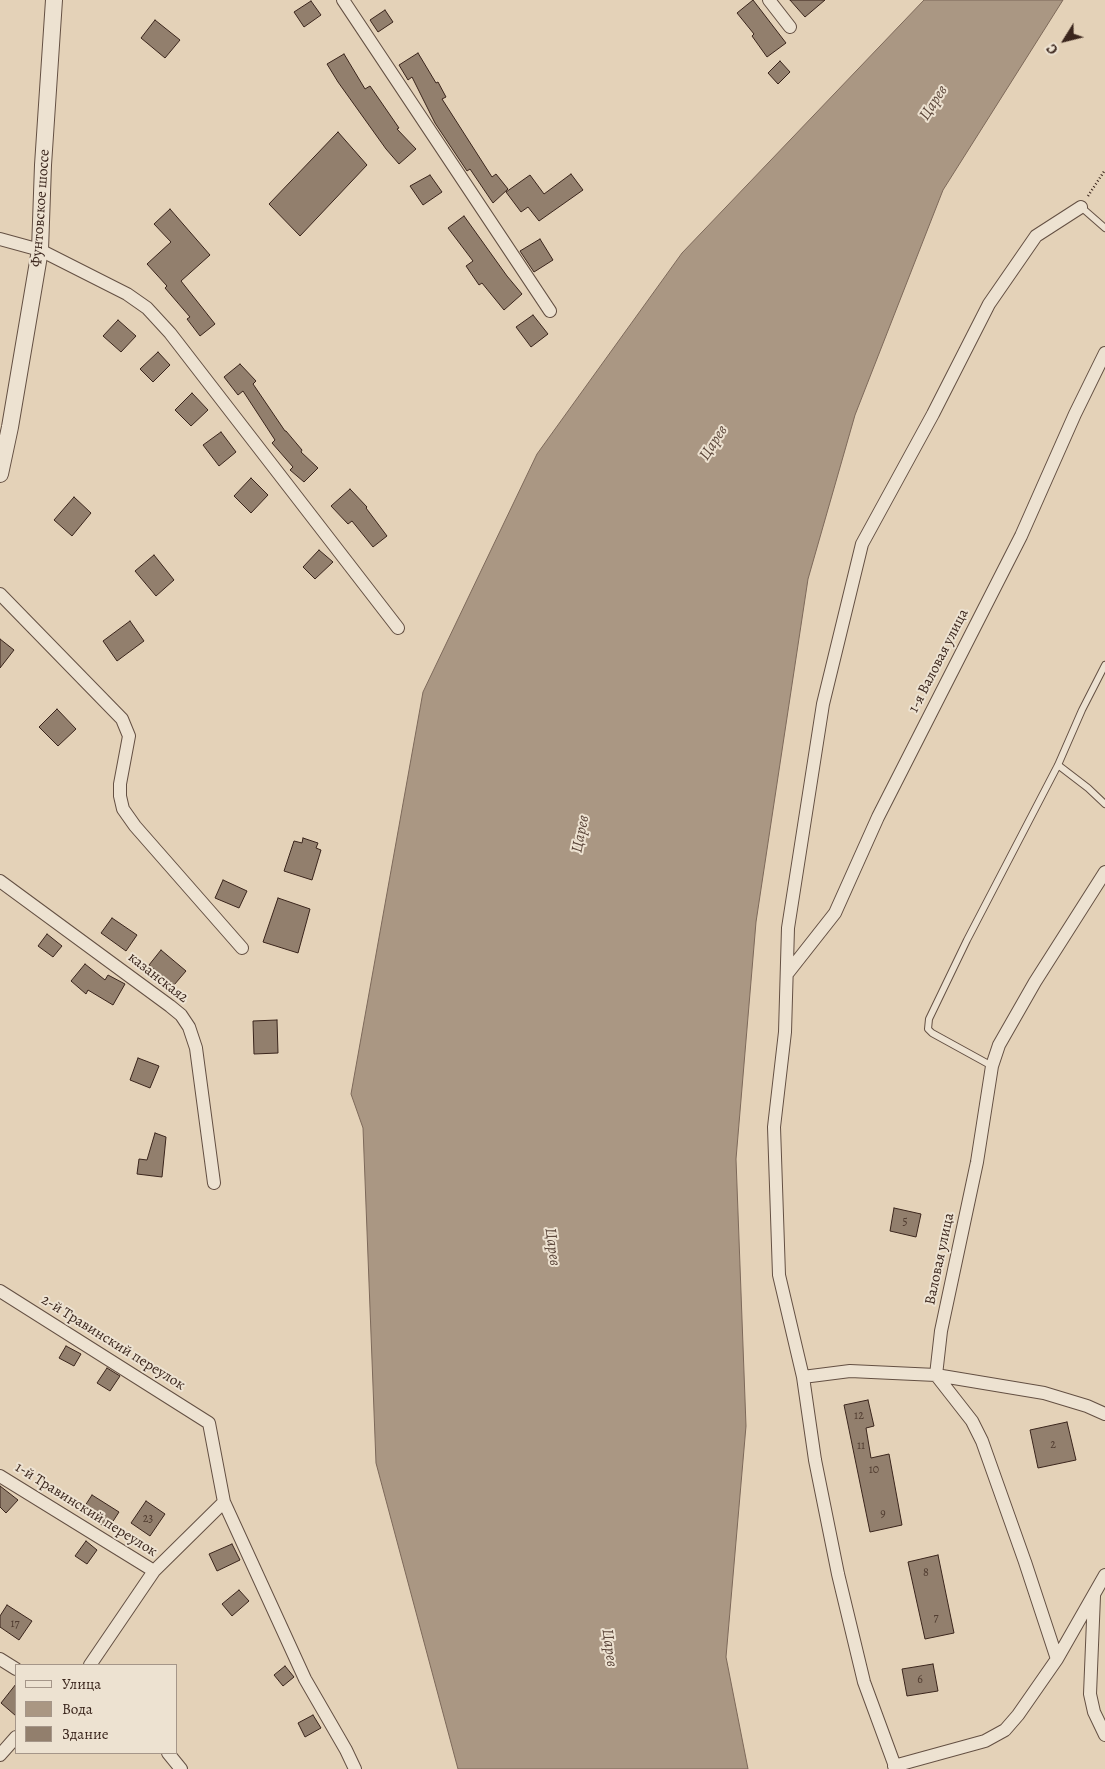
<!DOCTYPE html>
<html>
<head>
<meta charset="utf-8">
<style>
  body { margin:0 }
  #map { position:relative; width:1105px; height:1769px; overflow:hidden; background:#e4d2b8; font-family:Alegreya,serif }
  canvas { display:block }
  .legend { position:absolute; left:15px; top:1664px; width:162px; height:90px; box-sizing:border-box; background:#ede2d1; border:1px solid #a59689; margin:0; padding:6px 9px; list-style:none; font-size:15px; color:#3a251c }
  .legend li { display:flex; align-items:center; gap:10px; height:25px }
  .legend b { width:25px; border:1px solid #a59689 }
  .north { position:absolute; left:1040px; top:15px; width:50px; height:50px; -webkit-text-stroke:4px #ede2d1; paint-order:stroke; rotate:234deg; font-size:14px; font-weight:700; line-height:20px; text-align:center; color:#3a251c }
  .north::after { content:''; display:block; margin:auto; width:18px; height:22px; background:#3a251c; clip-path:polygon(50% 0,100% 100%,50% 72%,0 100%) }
</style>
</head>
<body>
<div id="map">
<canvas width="1105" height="1769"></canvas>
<ul class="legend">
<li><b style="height:6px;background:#ede2d1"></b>Улица</li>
<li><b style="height:14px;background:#aa9783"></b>Вода</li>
<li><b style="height:14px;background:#927f6d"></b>Здание</li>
</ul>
<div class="north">С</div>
</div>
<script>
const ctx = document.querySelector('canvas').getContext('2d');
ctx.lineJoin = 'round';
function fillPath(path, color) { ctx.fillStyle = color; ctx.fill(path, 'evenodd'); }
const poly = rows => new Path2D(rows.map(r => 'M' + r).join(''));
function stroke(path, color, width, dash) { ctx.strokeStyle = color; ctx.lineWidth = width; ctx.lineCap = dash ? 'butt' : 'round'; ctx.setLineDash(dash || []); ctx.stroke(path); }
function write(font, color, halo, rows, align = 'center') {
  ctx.font = font + ' Alegreya,serif'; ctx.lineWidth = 4; ctx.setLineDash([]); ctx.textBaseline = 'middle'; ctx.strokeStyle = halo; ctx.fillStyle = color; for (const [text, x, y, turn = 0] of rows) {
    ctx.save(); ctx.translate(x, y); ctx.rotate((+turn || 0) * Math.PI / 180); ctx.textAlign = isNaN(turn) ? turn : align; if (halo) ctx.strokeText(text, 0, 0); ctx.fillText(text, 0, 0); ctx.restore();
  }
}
const water = poly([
  [924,0,1063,0,943,190,855,415,808,579,756,922,736,1159,746,1426,726,1657,748,1769,458,1769,376,1463,363,1128,351,1094,423,692,537,454,682,253,924,0]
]);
fillPath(water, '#aa9783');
stroke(water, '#7d695a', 1);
const building = poly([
  [753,0,786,43,767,57,752,36,754,34,737,13,753,0],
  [790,0,825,0,805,17,790,0],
  [311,1,321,15,304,27,294,12,311,1],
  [385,10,393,22,378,32,370,20,385,10],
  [155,20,180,40,165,58,141,38,155,20],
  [418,53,436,83,438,82,446,97,442,99,492,177,496,174,508,189,493,203,470,169,467,171,435,123,412,77,408,80,399,65,418,53],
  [344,54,365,89,370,86,399,128,397,129,416,149,399,164,386,149,338,82,327,64,344,54],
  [780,61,790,72,778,84,768,73,780,61],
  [338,132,367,165,300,236,269,204,338,132],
  [571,174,583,190,539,221,528,207,521,212,506,192,530,175,544,194,571,174],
  [430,175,442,192,423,205,410,186,430,175],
  [170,209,210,255,181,281,215,324,200,336,187,319,190,317,165,288,167,286,147,264,171,242,154,224,170,209],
  [464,216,507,276,522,294,504,310,482,283,479,285,466,266,473,261,448,228,464,216],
  [540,239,553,260,534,272,520,251,540,239],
  [533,315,548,334,531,347,516,327,533,315],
  [118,320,136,336,121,352,103,336,118,320],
  [158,352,170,365,153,382,140,369,158,352],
  [240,364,256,381,253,384,285,431,286,431,302,450,301,452,318,468,304,482,290,470,293,467,272,443,275,440,243,391,238,395,224,377,240,364],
  [192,393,208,410,191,426,175,410,192,393],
  [221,432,236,452,219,466,203,445,221,432],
  [251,478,268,495,251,513,234,496,251,478],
  [350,489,367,507,366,508,387,536,373,547,352,521,348,524,331,506,350,489],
  [74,497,91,513,72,536,54,520,74,497],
  [319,550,333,562,315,579,303,567,319,550],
  [154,555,174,580,156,596,135,571,154,555],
  [130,621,144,641,117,661,103,641,130,621],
  [0,639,14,650,0,668,0,639],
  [57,709,76,729,58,746,39,727,57,709],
  [303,838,318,843,316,848,321,850,312,880,284,871,294,841,302,843,303,838],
  [223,880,247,891,239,908,215,898,223,880],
  [278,898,310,909,298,953,263,942,278,898],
  [112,918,137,935,126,951,101,933,112,918],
  [47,934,62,946,53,957,38,946,47,934],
  [161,950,186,971,174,985,149,965,161,950],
  [85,964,105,980,108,975,125,984,113,1005,88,990,86,994,71,981,85,964],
  [277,1020,278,1053,254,1054,253,1021,277,1020],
  [138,1058,159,1066,150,1088,130,1080,138,1058],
  [155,1133,166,1137,162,1177,137,1174,139,1159,147,1160,155,1133],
  [894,1208,921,1214,916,1237,890,1231,894,1208],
  [66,1346,81,1354,74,1366,59,1358,66,1346],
  [107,1368,120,1376,110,1391,97,1383,107,1368],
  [868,1400,874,1426,866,1428,871,1458,889,1454,902,1525,870,1532,844,1405,868,1400],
  [1067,1422,1076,1460,1038,1468,1030,1430,1067,1422],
  [0,1486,18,1500,6,1513,0,1507,0,1486],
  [92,1495,119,1512,108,1529,81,1512,92,1495],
  [146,1501,165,1514,150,1536,131,1523,146,1501],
  [86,1541,97,1550,87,1564,75,1556,86,1541],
  [232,1544,240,1560,217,1571,209,1554,232,1544],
  [938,1555,954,1633,925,1639,908,1562,938,1555],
  [239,1590,249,1601,232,1616,222,1604,239,1590],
  [7,1605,32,1621,19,1640,0,1627,0,1616,7,1605],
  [933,1664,938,1691,907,1696,902,1669,933,1664],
  [285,1666,294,1677,283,1686,274,1675,285,1666],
  [16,1684,16,1716,1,1703,16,1684],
  [313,1715,321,1728,305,1737,298,1723,313,1715]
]);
fillPath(building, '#927f6d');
stroke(building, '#3a251c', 1);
const service = poly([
  [1081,207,1105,228],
  [1058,765,1088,788,1105,804],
  [992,1066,932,1033,928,1029,929,1019,967,940,1058,765,1082,710,1105,665]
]);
const minor = poly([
  [343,0,550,311],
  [769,0,790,27],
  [0,239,40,250,127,294,147,308,170,333,398,628],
  [0,594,122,719,129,736,120,784,120,796,123,809,135,826,242,948],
  [0,881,170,1006,181,1015,189,1027,196,1048,214,1183],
  [787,974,835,913,878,817,1021,536,1075,414,1105,353],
  [0,1291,209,1423,224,1502,305,1679,346,1750,355,1769],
  [803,1377,850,1371,936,1375,1044,1393,1087,1406,1105,1414],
  [0,1476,154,1571],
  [1094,1596,1090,1694,1094,1712,1105,1735],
  [0,1659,16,1669],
  [1057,1659,1025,1562,982,1441,972,1421,936,1375,941,1331,977,1162,992,1066,999,1045,1035,982,1105,872],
  [90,1665,154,1571,224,1502],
  [168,1753,181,1769],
  [0,1755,16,1737],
  [894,1766,985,1741,1005,1730,1018,1715,1057,1659,1105,1575],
  [896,1769,864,1682,838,1574,815,1460,803,1377,779,1275,774,1127,785,1032,788,928,823,704,862,544,933,414,989,304,1036,236,1081,207]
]);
const tertiary = poly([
  [0,474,10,427,40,250,43,165,54,0]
]);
stroke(service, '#645043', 8);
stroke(minor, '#645043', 14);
stroke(tertiary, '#645043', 18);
stroke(poly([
  [1088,196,1105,170]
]), '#3a251c', 2.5, [1, 2.5]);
stroke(service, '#ede2d1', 6);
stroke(minor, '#ede2d1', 12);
stroke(tertiary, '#ede2d1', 16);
write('12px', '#503c30', null, [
  ["5",905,1222],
  ["12",859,1416],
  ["2",1053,1445],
  ["11",861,1446],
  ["10",874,1470],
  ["9",883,1514],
  ["23",148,1519],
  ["8",926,1573],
  ["7",936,1618],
  ["17",15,1624],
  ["6",920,1680]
]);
write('15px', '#3a251c', '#ede2d1', [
  ["Фунтовское шоссе",41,208,-86],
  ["1-я Валовая улица",939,661,-63],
  ["казанская2",158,978,38],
  ["Валовая улица",940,1259,-78],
  ["2-й Травинский переулок",113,1343,32],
  ["1-й Травинский переулок",86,1510,32]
]);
write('italic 16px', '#5c473b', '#ede2d1', [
  ["Царев",934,103,-57],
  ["Царев",714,443,-57],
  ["Царев",581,834,-79],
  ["Царев",552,1247,82],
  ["Царев",609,1648,82]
]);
</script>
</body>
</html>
